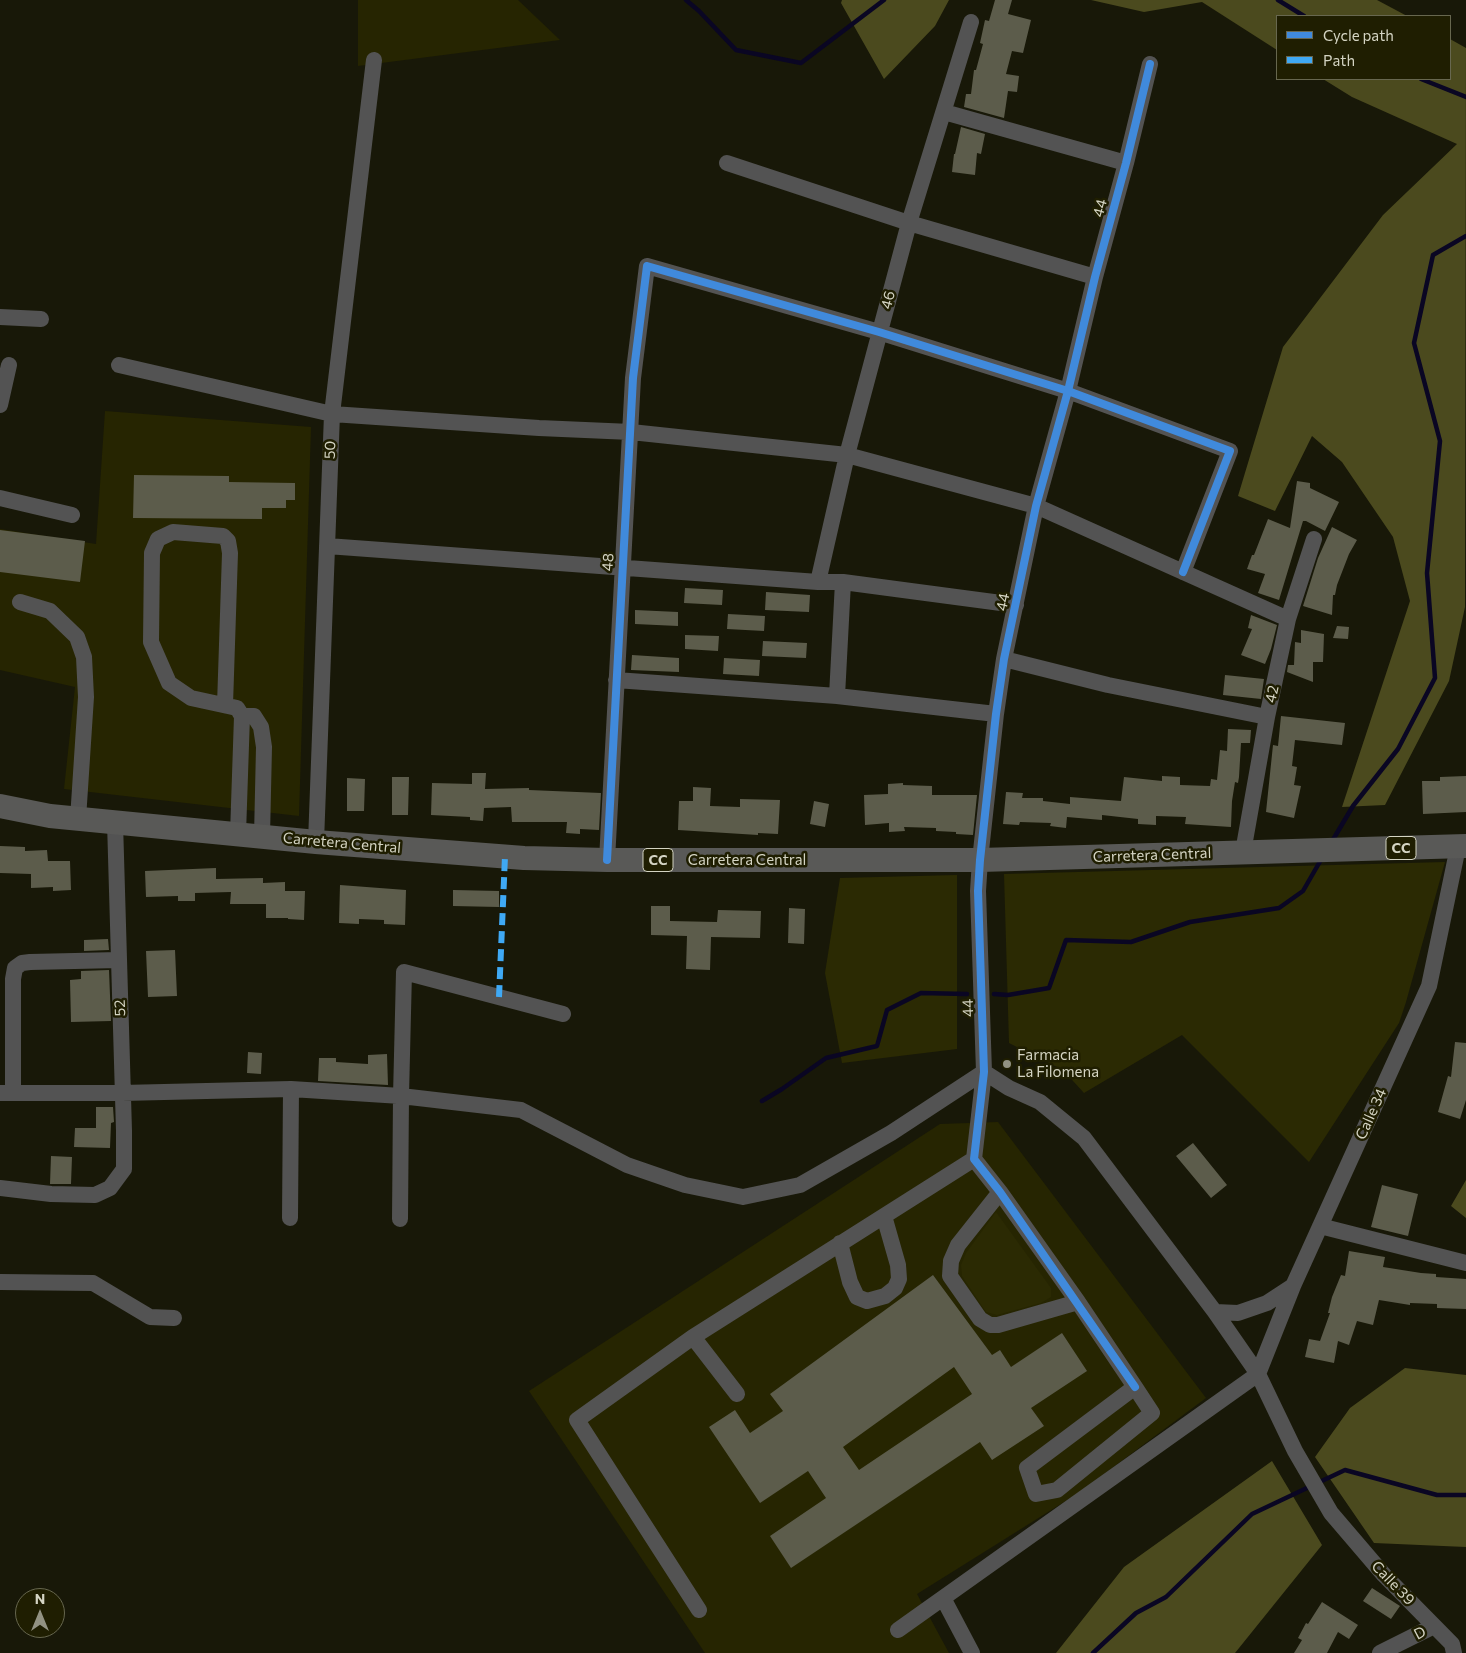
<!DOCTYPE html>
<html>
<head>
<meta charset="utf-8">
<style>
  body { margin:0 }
  #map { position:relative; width:1466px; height:1653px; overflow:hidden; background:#181808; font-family:Commissioner,sans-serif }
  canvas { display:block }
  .legend { position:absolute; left:1276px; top:15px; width:175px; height:65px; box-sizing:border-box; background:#1f1e01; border:1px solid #67674f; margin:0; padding:6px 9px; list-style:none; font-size:15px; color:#d4d4c3 }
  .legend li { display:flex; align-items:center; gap:10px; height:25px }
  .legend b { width:25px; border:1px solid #67674f }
  .north { position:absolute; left:15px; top:1588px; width:50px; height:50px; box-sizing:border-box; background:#1f1e01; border:1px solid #67674f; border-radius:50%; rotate:0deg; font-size:14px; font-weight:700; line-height:20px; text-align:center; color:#d4d4c3 }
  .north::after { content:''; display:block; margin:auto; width:18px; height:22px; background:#929282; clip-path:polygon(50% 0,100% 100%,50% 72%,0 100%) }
</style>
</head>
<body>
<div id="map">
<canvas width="1466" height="1653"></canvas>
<ul class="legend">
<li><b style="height:6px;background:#408adc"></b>Cycle path</li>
<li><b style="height:6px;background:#3fa9f5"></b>Path</li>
</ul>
<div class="north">N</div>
</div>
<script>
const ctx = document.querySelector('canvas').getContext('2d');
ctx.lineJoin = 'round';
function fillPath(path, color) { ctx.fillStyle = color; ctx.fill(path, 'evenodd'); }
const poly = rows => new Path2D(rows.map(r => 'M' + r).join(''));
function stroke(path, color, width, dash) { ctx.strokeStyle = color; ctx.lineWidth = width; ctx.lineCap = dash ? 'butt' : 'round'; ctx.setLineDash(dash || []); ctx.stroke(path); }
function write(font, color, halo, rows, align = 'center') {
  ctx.font = font + ' Commissioner,sans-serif'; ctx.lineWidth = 5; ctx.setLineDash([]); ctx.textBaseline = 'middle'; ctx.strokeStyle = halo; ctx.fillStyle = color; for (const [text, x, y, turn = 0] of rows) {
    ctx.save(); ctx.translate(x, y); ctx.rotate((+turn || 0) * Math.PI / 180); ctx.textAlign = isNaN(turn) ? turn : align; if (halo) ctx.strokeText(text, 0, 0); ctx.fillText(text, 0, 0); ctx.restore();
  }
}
fillPath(poly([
  [358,0,518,0,560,40,358,66],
  [105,411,311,427,299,816,64,789,75,687,0,670,0,529,96,544],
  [998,1122,1206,1398,1080,1492,917,1594,949,1653,705,1653,529,1391,940,1124]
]), '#262501');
fillPath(poly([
  [1445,862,1406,1002,1399,1023,1309,1162,1182,1035,1084,1093,1063,1070,1009,1043,1004,874],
  [957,875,957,1049,842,1063,825,973,840,878],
  [996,1212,1051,1288,1051,1297,1041,1303,997,1315,986,1312,962,1276,961,1265,966,1253]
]), '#2b2a03');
fillPath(poly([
  [842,0,949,0,935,26,884,79,841,3],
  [1091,0,1377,0,1407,16,1277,16,1277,50,1202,2,1144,12],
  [1450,39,1466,48,1465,607,1449,681,1385,805,1342,807,1410,601,1393,537,1342,462,1312,436,1275,511,1238,496,1283,347,1383,215,1457,144,1352,97,1323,79,1450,79],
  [1466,1180,1466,1218,1451,1206],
  [1405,1368,1466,1375,1466,1547,1374,1543,1315,1457,1350,1408],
  [1272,1461,1322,1545,1235,1653,1056,1653,1124,1567]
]), '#4b4a1e');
stroke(poly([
  [686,0,699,11,736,50,801,63,884,0],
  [1278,0,1304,16],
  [1421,79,1466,97],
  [1331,843,1353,806,1398,749,1435,678,1427,573,1440,441,1414,343,1433,255,1466,236],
  [994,994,1008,995,1049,988,1066,940,1131,942,1190,922,1279,908,1303,891,1322,858],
  [762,1101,782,1089,826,1058,877,1046,887,1010,921,993,967,994],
  [1093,1653,1136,1613,1166,1597,1252,1514,1345,1470,1437,1495,1466,1495]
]), '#0a0623', 4.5);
fillPath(poly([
  [995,0,1012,0,1008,14,1031,20,1023,53,1012,51,1006,74,1019,76,1017,92,1008,91,1004,118,964,107,966,94,971,94,974,70,976,70,983,44,980,43,985,20,989,21],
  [961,127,985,134,981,154,977,153,975,175,952,172,954,154,955,154],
  [134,475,229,476,229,482,295,483,295,500,286,500,286,508,262,508,262,519,133,518],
  [1297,481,1310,483,1310,488,1339,502,1325,531,1306,521,1303,521,1279,600,1258,593,1265,574,1247,569,1252,555,1254,555,1268,519,1290,528],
  [1332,527,1357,540,1349,554,1337,585,1335,595,1333,595,1332,615,1303,606,1318,558],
  [0,530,85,541,80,582,0,572],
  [685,588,723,590,722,605,684,603],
  [766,592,810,595,809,612,765,610],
  [635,610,678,612,678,626,635,624],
  [728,614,765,616,764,631,727,629],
  [1251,615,1277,625,1271,649,1265,664,1241,655,1252,629,1248,628],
  [1337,626,1349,627,1348,639,1333,638],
  [1301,630,1324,634,1323,662,1313,662,1313,682,1287,672,1288,665,1294,665,1295,642,1301,643],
  [685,635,719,636,718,651,685,649],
  [763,641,807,643,806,658,762,656],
  [632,655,679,658,679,672,631,670],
  [724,658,760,660,759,676,723,674],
  [1225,675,1264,679,1261,699,1223,695],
  [1281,716,1345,723,1342,745,1295,740,1292,766,1297,767,1294,785,1301,786,1294,818,1266,812,1273,745,1278,746],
  [1228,729,1251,730,1250,743,1241,743,1239,777,1238,783,1235,782,1232,801,1231,827,1185,824,1186,817,1156,816,1156,825,1138,824,1138,819,1102,815,1102,820,1067,817,1066,828,1050,826,1051,823,1020,822,1019,825,1003,824,1006,792,1023,793,1022,798,1043,798,1043,801,1070,804,1070,797,1121,801,1124,777,1162,781,1162,776,1180,777,1180,785,1210,786,1211,779,1217,780,1220,750,1227,751],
  [472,773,486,773,485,789,529,788,529,790,601,793,599,830,580,829,580,834,566,833,567,822,512,822,511,807,484,808,483,821,470,820,470,817,431,815,432,783,472,784],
  [1466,776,1466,812,1423,814,1422,781,1440,781,1440,777],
  [392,777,409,777,408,815,392,815],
  [347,778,365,779,364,811,347,811],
  [903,783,903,785,932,786,932,795,977,795,973,835,956,834,956,832,936,831,936,828,904,827,905,831,889,832,889,823,865,825,864,795,888,794,888,784],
  [693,787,711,788,710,806,740,807,740,799,780,800,778,834,758,833,758,835,678,830,679,801,693,801],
  [814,801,829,804,825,827,810,824],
  [0,846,25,847,25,851,47,850,48,861,70,861,71,890,53,891,53,887,31,888,31,874,0,873],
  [216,868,216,879,263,878,263,883,285,882,285,891,305,891,304,920,288,919,288,918,266,918,266,904,230,904,231,892,195,893,195,901,178,901,178,896,146,897,145,871],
  [340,885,406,890,405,925,384,924,384,920,359,919,359,924,339,923],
  [453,890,499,891,499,907,453,906],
  [651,906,670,906,670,921,717,922,718,910,761,911,760,938,711,937,710,970,686,969,687,936,651,935],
  [789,908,805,909,804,944,788,943],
  [108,939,109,950,84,951,84,940],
  [175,950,177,996,148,997,146,951],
  [109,970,111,1021,71,1022,70,980,81,979,81,971],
  [1455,1042,1466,1043,1466,1100,1460,1119,1438,1112,1448,1076,1451,1077],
  [248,1052,262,1053,261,1074,247,1073],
  [387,1054,388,1085,318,1081,319,1058,336,1058,336,1062,368,1064,368,1055],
  [96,1107,113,1107,114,1122,111,1123,110,1148,74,1147,75,1128,96,1128],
  [1193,1143,1227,1185,1211,1198,1176,1156],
  [51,1156,72,1157,71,1184,50,1184],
  [1382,1185,1418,1194,1408,1236,1371,1227],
  [1349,1251,1385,1257,1383,1267,1421,1273,1436,1274,1436,1277,1466,1279,1466,1309,1437,1308,1437,1304,1410,1303,1410,1305,1379,1300,1373,1325,1357,1321,1349,1345,1338,1341,1334,1363,1305,1357,1309,1339,1320,1341,1330,1313,1328,1313,1332,1297,1341,1275,1345,1276],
  [933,1275,992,1355,1000,1350,1011,1367,1062,1333,1087,1371,1031,1408,1044,1426,992,1460,980,1442,791,1568,770,1536,826,1498,808,1471,760,1503,709,1427,735,1410,750,1433,783,1411,770,1394],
  [954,1367,972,1394,859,1470,843,1447],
  [1372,1588,1400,1606,1391,1619,1363,1601],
  [1322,1602,1358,1625,1349,1639,1338,1632,1327,1653,1294,1653,1302,1640,1298,1638,1306,1623,1308,1624]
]), '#5c5c4b');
stroke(poly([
  [944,112,1126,163],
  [727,163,909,223,1095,277],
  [0,317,41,319],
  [119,365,332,414,539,428,631,432,847,455,1036,506,1288,619],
  [0,405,9,365],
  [0,498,72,515],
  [327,546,818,582,843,582,1016,605],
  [818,582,847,455,909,223,971,22],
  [20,602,50,611,77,637,84,657,86,697,78,819],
  [1004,659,1108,685,1267,717],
  [616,680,837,696,996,714],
  [837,696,843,582],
  [225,705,230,553,228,541,223,536,173,532,158,539,152,553,151,642,169,683,191,698,237,708,242,716,238,834],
  [242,716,254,716,261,727,264,747,262,836],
  [316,842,332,414,374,60],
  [1243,852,1267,717,1288,619,1314,539],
  [607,860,633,378,647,266,879,332,1068,391,1230,451,1183,572],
  [984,1072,1009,1088,1040,1102,1084,1138,1215,1312,1258,1374,1295,1451,1331,1513,1384,1575,1452,1644,1454,1653],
  [0,1093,122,1093,291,1089,401,1096,521,1110,627,1165,685,1185,743,1197,800,1185,891,1133,984,1072],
  [13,1093,13,979,15,968,22,963,30,962,119,960],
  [974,1159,984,1072,978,891,980,860,996,714,1004,659,1036,506,1068,391,1095,277,1126,163,1150,64],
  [974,1159,1000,1192,1078,1302,1135,1387,1152,1413,1057,1490,1036,1494,1027,1468,1135,1387],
  [0,1188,51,1194,95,1195,110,1188,124,1169,124,1131,115,822],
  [1000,1192,958,1245,951,1261,950,1276,980,1319,990,1325,998,1325,1078,1302],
  [290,1218,291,1089],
  [400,1219,401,1096,404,972,563,1014],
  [1320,1226,1466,1263],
  [840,1243,850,1282,857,1297,867,1301,885,1296,895,1288,899,1279,898,1265,884,1216],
  [0,1282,93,1283,150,1317,174,1318],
  [1215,1312,1238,1313,1267,1303,1293,1286],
  [693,1337,577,1420,699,1610],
  [737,1394,693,1337,974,1159],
  [943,1598,972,1653],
  [898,1630,1258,1374,1293,1286,1429,986,1458,847],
  [1380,1653,1434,1626]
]), '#535353', 16);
stroke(poly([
  [0,806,50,816,316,842,524,858,607,860,980,860,1466,846]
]), '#595957', 24);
stroke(poly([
  [499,997,505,856]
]), '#3fa9f5', 6, [12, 6]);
stroke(poly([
  [607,860,633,378,647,266,879,332,1068,391,1230,451,1183,572],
  [1135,1387,1000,1192,974,1159,984,1072,978,891,980,860,996,714,1004,659,1036,506,1068,391,1095,277,1126,163,1150,64]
]), '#408adc', 8);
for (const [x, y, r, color] of [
  [1007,1064,5,"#929282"]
]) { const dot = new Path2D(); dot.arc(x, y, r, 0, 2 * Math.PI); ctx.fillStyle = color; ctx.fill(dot); stroke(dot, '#1f1e01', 2); }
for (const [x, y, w] of [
  [1401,848,30],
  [658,860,30]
]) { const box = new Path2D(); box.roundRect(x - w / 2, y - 11.5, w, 23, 4); ctx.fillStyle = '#1f1e01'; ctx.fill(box); stroke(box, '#d4d4c3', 1); }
write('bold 14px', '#d4d4c3', null, [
  ["CC",1401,848],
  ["CC",658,860]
]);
write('15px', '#d4d4c3', '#1f1e01', [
  ["44",1100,208,-75],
  ["46",888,300,-75],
  ["50",330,450,-88],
  ["48",608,562,-86],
  ["44",1003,602,-78],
  ["42",1272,694,-78],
  ["Carretera Central",342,843,5],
  ["Carretera Central",1152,855,-2],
  ["Carretera Central",747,860],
  ["52",120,1008,-92],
  ["44",968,1008,-92],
  ["Calle 34",1371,1114,-66],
  ["Calle 39",1393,1583,46],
  ["D",1420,1633,-27]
]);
write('15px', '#d4d4c3', '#1f1e01', [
  ["Farmacia",1017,1055],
  ["La Filomena",1017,1072]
], 'left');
</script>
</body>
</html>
